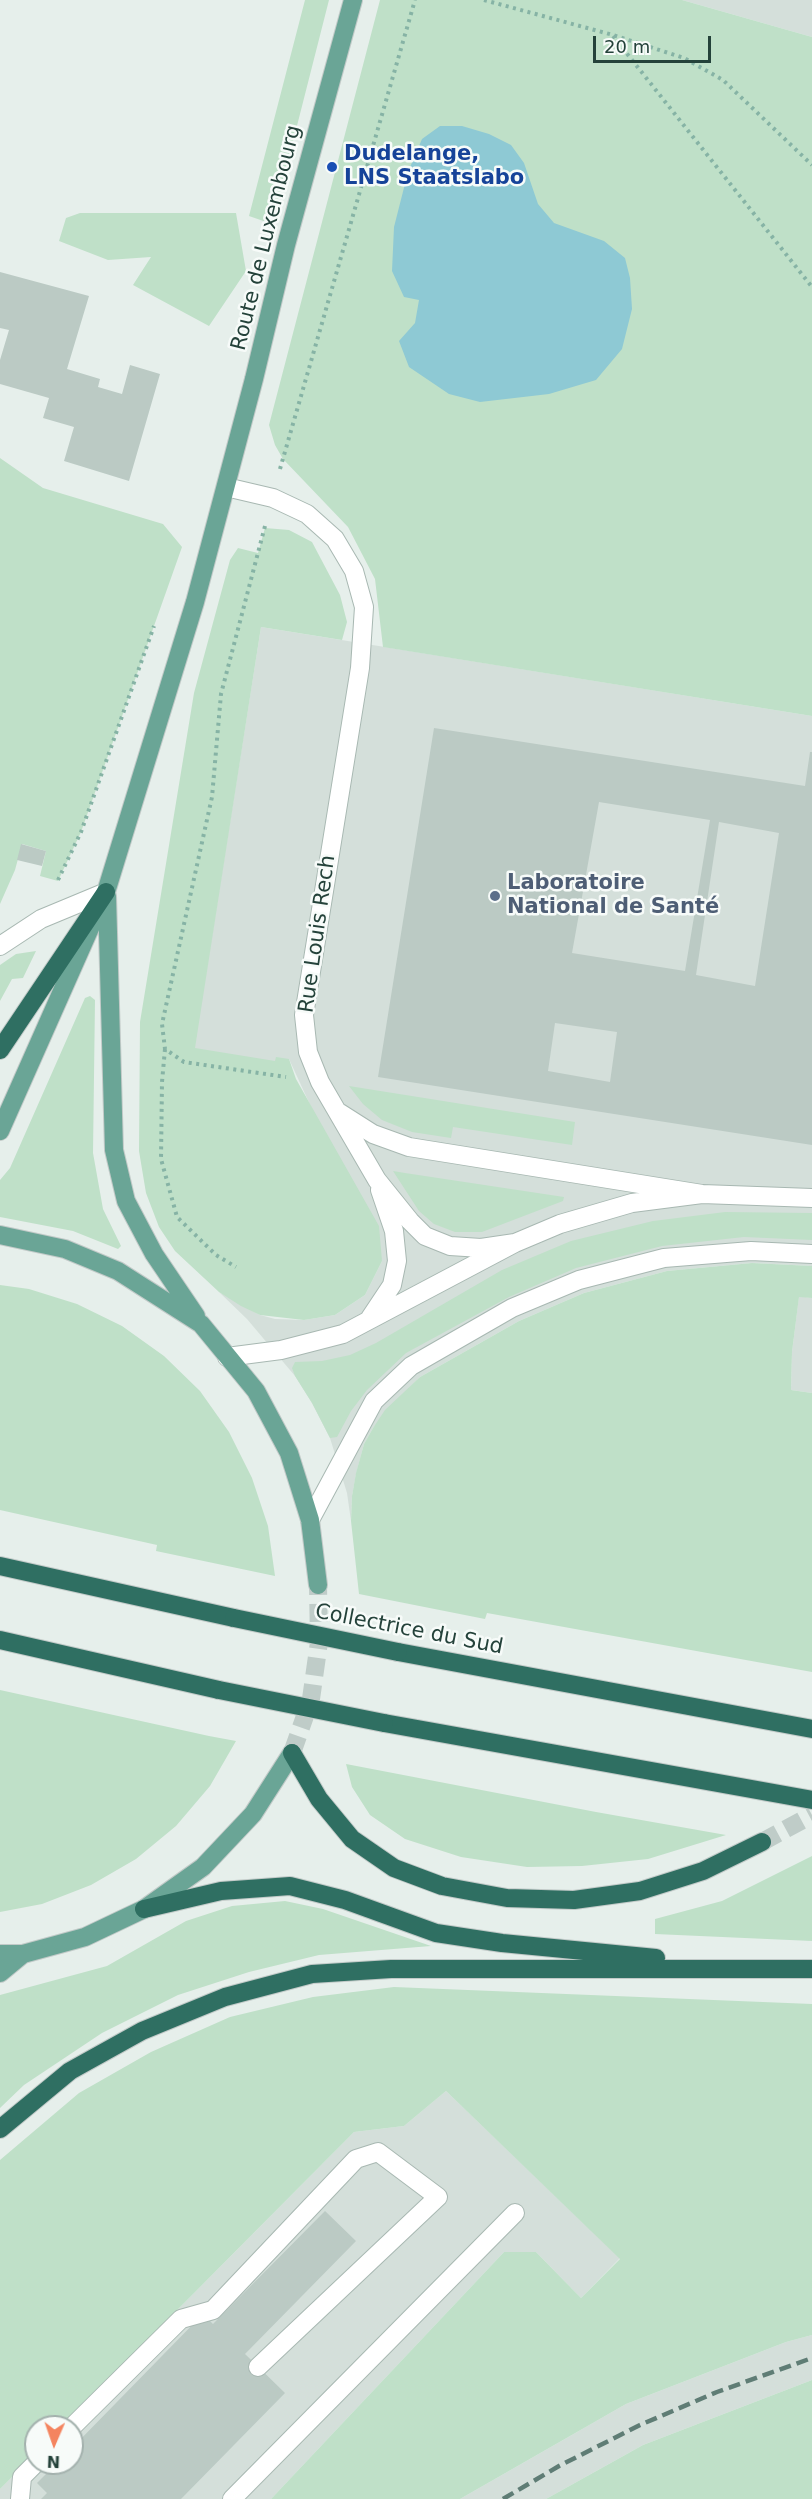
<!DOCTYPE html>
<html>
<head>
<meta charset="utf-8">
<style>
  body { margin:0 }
  #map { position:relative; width:812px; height:2499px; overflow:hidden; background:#e6efeb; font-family:"DejaVu Sans",sans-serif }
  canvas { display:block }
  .north { position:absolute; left:24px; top:2415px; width:60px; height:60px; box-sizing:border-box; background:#f7fbf9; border:2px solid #a3b1ad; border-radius:50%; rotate:182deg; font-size:16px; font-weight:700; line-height:24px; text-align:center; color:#24423a }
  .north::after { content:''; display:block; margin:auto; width:21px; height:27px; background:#f4845f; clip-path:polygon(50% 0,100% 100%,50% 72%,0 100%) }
  .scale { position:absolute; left:593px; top:36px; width:118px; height:27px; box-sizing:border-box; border:3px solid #24423a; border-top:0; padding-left:8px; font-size:18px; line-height:21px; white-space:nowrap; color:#24423a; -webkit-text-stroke:4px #f7fbf9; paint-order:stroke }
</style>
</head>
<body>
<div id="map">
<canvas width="812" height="2499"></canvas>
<div class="north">N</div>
<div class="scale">20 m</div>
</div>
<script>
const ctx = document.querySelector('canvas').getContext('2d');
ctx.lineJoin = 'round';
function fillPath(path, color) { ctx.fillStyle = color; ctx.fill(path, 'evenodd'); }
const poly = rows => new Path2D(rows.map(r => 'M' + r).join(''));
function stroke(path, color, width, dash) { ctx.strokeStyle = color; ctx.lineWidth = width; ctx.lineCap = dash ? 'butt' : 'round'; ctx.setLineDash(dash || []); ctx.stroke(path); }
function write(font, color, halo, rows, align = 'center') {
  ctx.font = font + ' "DejaVu Sans",sans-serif'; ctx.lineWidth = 5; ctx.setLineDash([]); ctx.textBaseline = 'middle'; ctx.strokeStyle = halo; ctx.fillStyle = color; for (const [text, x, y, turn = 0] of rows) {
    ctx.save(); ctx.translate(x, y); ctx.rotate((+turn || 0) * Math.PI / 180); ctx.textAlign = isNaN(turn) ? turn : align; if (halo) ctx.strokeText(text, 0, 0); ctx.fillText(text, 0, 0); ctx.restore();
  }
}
fillPath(poly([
  [682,0,812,0,812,37],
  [261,627,812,716,812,1266,752,1263,667,1271,584,1293,519,1321,420,1377,373,1428,364,1444,356,1474,352,1496,351,1521,347,1493,330,1438,312,1403,295,1376,247,1319,219,1292,260,1315,275,1319,304,1320,335,1315,365,1295,382,1261,289,1059,276,1062,194,1049],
  [799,1296,812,1298,812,1393,791,1390,792,1352],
  [446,2091,620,2258,581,2298,536,2252,504,2252,271,2499,0,2499,0,2489,36,2453,36,2463,72,2463,72,2427,61,2427,354,2132,404,2126],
  [812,2335,812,2380,643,2445,546,2499,460,2499,626,2404,786,2342]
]), '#d4dfda');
fillPath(poly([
  [305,0,329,0,272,224,249,216],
  [380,0,682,0,812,37,812,716,383,647,375,579,348,527,283,459,275,445,269,425],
  [80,213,236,213,246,271,209,326,133,285,151,257,108,260,59,241,66,218],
  [0,458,43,488,163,524,182,547,81,832,58,881,40,876,46,851,22,844,15,870,0,904],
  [265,528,289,530,312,542,340,595,347,622,342,640,261,627,195,1048,275,1061,276,1057,289,1059,296,1079,379,1226,382,1261,365,1295,335,1315,304,1320,260,1315,241,1306,219,1292,175,1251,159,1227,146,1193,139,1151,140,1022,194,693,230,560,238,548,258,553],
  [36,951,23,978,12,979,0,1001,0,965,16,954],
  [90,996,95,1000,93,1153,103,1209,121,1246,118,1249,73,1231,0,1217,0,1180,10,1168,85,998],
  [349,1086,575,1122,572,1145,453,1127,451,1138,412,1132,382,1120,363,1104],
  [393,1171,405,1173,564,1197,563,1201,482,1232,455,1232,434,1224,419,1211],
  [725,1212,812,1213,812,1240,744,1237,662,1246,576,1268,509,1297,406,1353,367,1390,351,1411,337,1437,330,1438,312,1403,295,1376,292,1368,295,1362,322,1361,350,1355,376,1343,502,1270,571,1241,653,1221],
  [752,1263,812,1266,812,1298,799,1297,792,1352,791,1390,812,1393,812,1672,487,1613,485,1619,359,1594,351,1521,352,1496,356,1473,364,1444,373,1428,385,1410,420,1377,519,1321,584,1293,667,1271],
  [0,1285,29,1289,77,1304,122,1326,164,1356,200,1391,229,1432,252,1478,268,1526,275,1576,156,1551,157,1545,0,1510],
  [0,1690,209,1736,236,1741,210,1786,176,1826,136,1859,91,1885,42,1904,0,1912],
  [346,1764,596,1812,726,1835,648,1859,582,1866,527,1867,461,1857,405,1839,370,1815,352,1787],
  [812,1856,812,1941,655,1934,655,1919,722,1901],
  [285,1901,323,1909,431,1946,319,1955,249,1972,178,1995,102,2033,24,2085,0,2108,0,1995,107,1966,186,1921,232,1906],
  [394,1987,812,2004,812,2335,786,2342,626,2404,460,2499,271,2499,504,2252,536,2252,581,2298,620,2259,446,2091,404,2126,354,2132,61,2427,36,2427,36,2453,0,2489,0,2160,79,2093,151,2052,230,2017,313,1997],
  [812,2380,812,2499,546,2499,643,2445]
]), '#bfe0c8');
fillPath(poly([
  [440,126,462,126,489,134,511,145,524,163,538,204,554,223,604,241,625,258,630,278,632,309,622,349,596,380,549,394,480,402,449,394,409,367,399,341,415,323,419,300,404,297,392,271,394,227,408,172,422,139]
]), '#8ec9d4');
fillPath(poly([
  [0,272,89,296,67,369,100,379,98,387,122,394,130,365,160,374,129,481,64,461,74,427,43,418,49,398,0,384,0,360,9,330,0,328],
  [434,728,805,786,810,752,812,752,812,1145,378,1077],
  [599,802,710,820,685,971,572,953],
  [719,822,779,833,755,986,696,975],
  [555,1023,617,1032,610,1082,548,1071],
  [21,844,46,851,42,866,17,860],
  [325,2211,356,2241,245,2354,285,2393,181,2499,41,2499,47,2493,37,2483,57,2463,72,2463,72,2448,203,2314,213,2324]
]), '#bbcac4');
stroke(poly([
  [292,1753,311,1699,319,1642,318,1585]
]), '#bfccc8', 18, [18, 9]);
stroke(poly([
  [762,1842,812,1815]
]), '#bfccc8', 18, [18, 9]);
const service = poly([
  [0,946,41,919,106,892],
  [72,2427,181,2319,213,2310,356,2159,378,2152,438,2197,258,2367],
  [20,2499,22,2477,36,2463],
  [232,2499,515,2213]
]);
const minor = poly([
  [226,487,273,498,307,514,335,539,354,571,364,607,360,668,304,1015,308,1052,320,1082,377,1180,410,1221,425,1236,450,1246,481,1248,515,1243],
  [340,1113,373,1134,409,1147,702,1194,812,1198],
  [370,1318,392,1285,397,1261,394,1231,380,1190],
  [227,1357,281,1350,343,1334,515,1243,560,1224,632,1203,702,1194],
  [310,1520,374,1401,411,1366,512,1308,579,1280,664,1258,751,1251,812,1254]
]);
const primary = poly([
  [107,896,114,1150,126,1201,154,1254,196,1316],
  [0,1131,106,892,195,602,254,379,286,245,353,0],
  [0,1235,65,1249,118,1271,201,1324,256,1391,289,1453,310,1520,318,1585],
  [0,1954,23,1954,85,1937,144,1909,203,1867,253,1814,292,1753],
  [0,1973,23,1954]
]);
const motorway = poly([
  [0,1050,106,892],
  [0,1566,234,1618],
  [0,1640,219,1690],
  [398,1652,812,1729],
  [384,1723,812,1800],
  [292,1753,319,1799,352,1839,394,1868,442,1886,507,1898,574,1900,640,1891,703,1871,762,1842],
  [144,1909,221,1891,290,1886,345,1900,436,1933,502,1943,656,1958],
  [0,2129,70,2071,142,2031,225,1997,312,1974,391,1969,812,1969]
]);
stroke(service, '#a8b8b2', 20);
stroke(minor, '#a8b8b2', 20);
stroke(primary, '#c2cac8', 20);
stroke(motorway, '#c2cac8', 20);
stroke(poly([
  [484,0,613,35,684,58,723,80,812,165],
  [613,36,812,287],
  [280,469,415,0],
  [265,526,221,694,212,797,162,1024,165,1049,184,1062,286,1077],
  [58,880,81,832,154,626],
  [165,1049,162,1082,161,1159,177,1217,216,1255,236,1267]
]), '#86b3a5', 4, [3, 4.5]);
stroke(service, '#fff', 18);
stroke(minor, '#fff', 18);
stroke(primary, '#6aa596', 18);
stroke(motorway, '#2f6f62', 18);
stroke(poly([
  [503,2499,559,2466,640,2425,717,2392,812,2358]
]), '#5f7d75', 4.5, [12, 6]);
const motorwayBridge = poly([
  [234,1618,398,1652],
  [219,1690,384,1723]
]);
stroke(motorwayBridge, '#c2cac8', 20, []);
stroke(motorwayBridge, '#2f6f62', 18);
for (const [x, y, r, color] of [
  [332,167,6,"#1a4fb4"],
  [495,896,6,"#5c6f8a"]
]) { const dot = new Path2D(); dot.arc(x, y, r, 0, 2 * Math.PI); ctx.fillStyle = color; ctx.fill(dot); stroke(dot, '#f7fbf9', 2); }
write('bold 21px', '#164399', '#f7fbf9', [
  ["Dudelange,",344,155],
  ["LNS Staatslabo",344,179]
], 'left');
write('21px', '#24423a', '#f7fbf9', [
  ["Route de Luxembourg",267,238,-76],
  ["Rue Louis Rech",318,934,-82],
  ["Collectrice du Sud",409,1630,11]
]);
write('bold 21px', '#4e5e75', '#f7fbf9', [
  ["Laboratoire",507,884],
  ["National de Santé",507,908]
], 'left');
</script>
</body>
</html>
